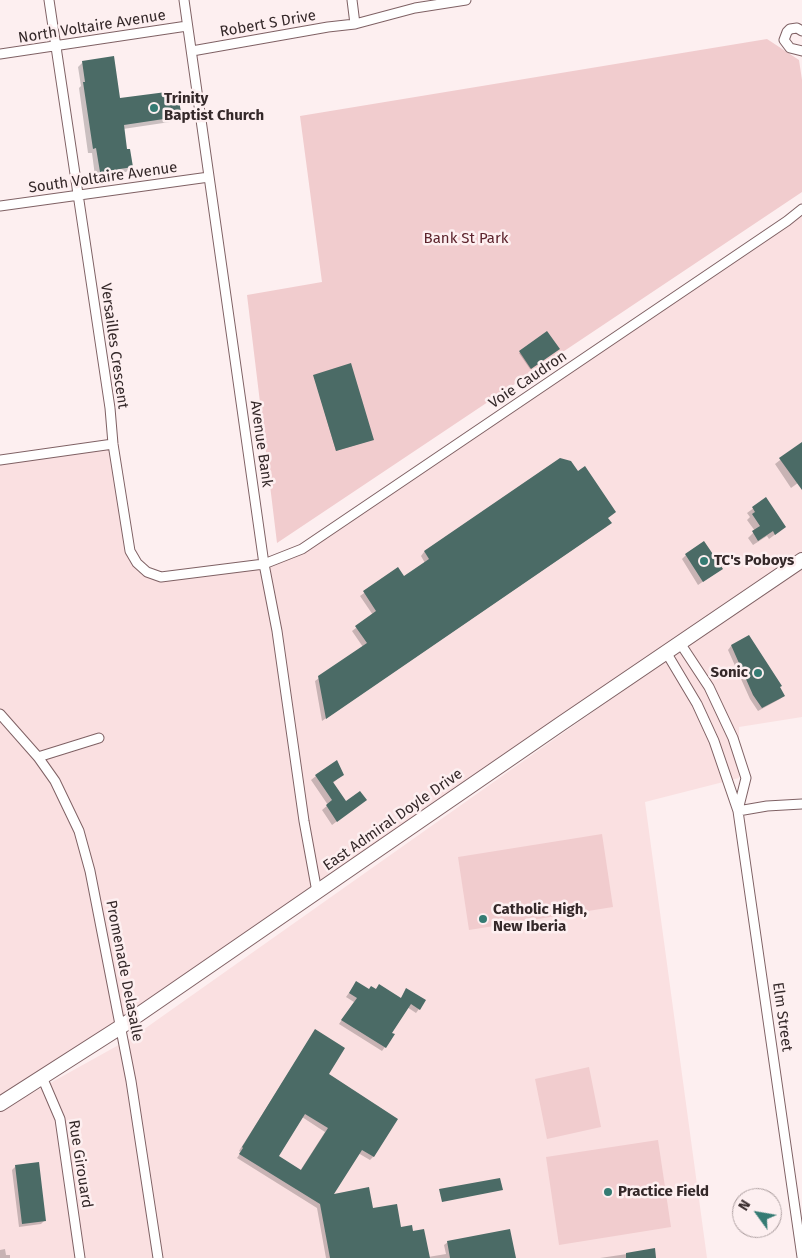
<!DOCTYPE html>
<html>
<head>
<meta charset="utf-8">
<style>
  body { margin:0 }
  #map { position:relative; width:802px; height:1258px; overflow:hidden; background:#fdeff0; font-family:"Fira Sans",sans-serif }
  canvas { display:block }
  .north { position:absolute; left:732px; top:1188px; width:50px; height:50px; box-sizing:border-box; background:#fdeff0; border:1px solid #ad9fa0; border-radius:50%; rotate:302deg; font-size:14px; font-weight:700; line-height:20px; text-align:center; color:#342829 }
  .north::after { content:''; display:block; margin:auto; width:18px; height:22px; background:#357b73; clip-path:polygon(50% 0,100% 100%,50% 72%,0 100%) }
</style>
</head>
<body>
<div id="map">
<canvas width="802" height="1258"></canvas>
<div class="north">N</div>
</div>
<script>
const ctx = document.querySelector('canvas').getContext('2d');
ctx.lineJoin = 'round';
function fillPath(path, color) { ctx.fillStyle = color; ctx.fill(path, 'evenodd'); }
const poly = rows => new Path2D(rows.map(r => 'M' + r).join(''));
function stroke(path, color, width, dash) { ctx.strokeStyle = color; ctx.lineWidth = width; ctx.lineCap = dash ? 'butt' : 'round'; ctx.setLineDash(dash || []); ctx.stroke(path); }
function write(font, color, halo, rows, align = 'center') {
  ctx.font = font + ' "Fira Sans",sans-serif'; ctx.lineWidth = 5; ctx.setLineDash([]); ctx.textBaseline = 'middle'; ctx.strokeStyle = halo; ctx.fillStyle = color; for (const [text, x, y, turn = 0] of rows) {
    ctx.save(); ctx.translate(x, y); ctx.rotate((+turn || 0) * Math.PI / 180); ctx.textAlign = isNaN(turn) ? turn : align; if (halo) ctx.strokeText(text, 0, 0); ctx.fillText(text, 0, 0); ctx.restore();
  }
}
fillPath(poly([
  [802,211,802,560,0,1103,0,460,113,444,137,563,161,577,264,564,302,549],
  [802,564,802,717,739,727,739,778,645,802,707,1258,0,1258,0,1111,133,1037]
]), '#fae0e1');
fillPath(poly([
  [767,39,799,60,802,80,802,192,277,543,247,295,322,282,300,116],
  [602,834,613,907,469,930,458,857],
  [589,1067,601,1127,547,1139,535,1079],
  [658,1140,671,1227,559,1245,546,1157]
]), '#f1ccce');
fillPath(poly([
  [83,62,119,100,173,97,179,111,170,122,123,129,126,151,131,167,126,172,95,176,92,153,88,153,79,88,81,86,78,67],
  [547,333,558,349,530,369,519,353],
  [314,376,372,440,336,451],
  [802,443,802,480,791,488,775,464],
  [560,459,607,518,606,527,322,721,315,681,363,647,352,631,373,615,360,596,398,568,404,578,425,563,421,556,424,552],
  [766,499,785,527,769,539,767,536,753,545,748,538,755,531,747,520,750,517,747,513],
  [686,555,717,572,698,585,682,559],
  [748,637,784,696,780,699,758,711,750,699,728,650,731,646],
  [343,774,333,783,346,803,365,800,332,825,322,810,328,805,311,780,316,776],
  [356,983,368,990,375,990,379,986,400,999,407,990,419,1009,416,1013,407,1007,391,1033,385,1047,382,1051,339,1024,354,1002,346,997],
  [315,1031,328,1075,374,1156,370,1160,358,1153,331,1196,372,1209,400,1229,412,1233,428,1257,446,1254,444,1245,448,1242,514,1258,326,1258,317,1208,237,1158,241,1152,239,1151],
  [302,1117,325,1132,300,1171,277,1157],
  [16,1166,45,1220,41,1224,19,1227,12,1170],
  [5,1249,6,1255,10,1255,10,1258,0,1258,0,1250],
  [654,1250,655,1258,600,1258]
]), '#0003');
fillPath(poly([
  [114,56,120,98,174,91,174,96,178,95,181,112,176,112,177,117,124,125,127,149,130,149,133,167,100,172,96,148,93,149,83,82,85,82,82,61],
  [547,331,560,349,531,369,519,351],
  [351,363,374,440,336,451,313,375],
  [802,442,802,490,779,458],
  [560,458,571,461,578,471,585,466,616,512,608,518,612,523,326,719,318,676,367,643,355,626,376,611,363,591,398,567,404,576,429,559,424,551],
  [766,497,786,527,775,535,773,531,758,541,752,531,760,526,752,514,755,512,752,507],
  [704,541,723,569,703,582,685,554],
  [749,635,782,686,780,687,785,696,762,708,753,695,731,645],
  [337,760,344,775,333,782,346,801,360,791,367,800,337,822,326,805,332,800,315,775],
  [356,981,369,989,371,986,376,989,379,984,401,998,406,988,426,1000,420,1010,411,1004,392,1033,395,1034,386,1048,341,1020,357,998,349,993],
  [315,1029,345,1048,329,1074,398,1119,374,1157,362,1150,334,1194,369,1187,373,1208,397,1204,401,1227,412,1225,413,1231,424,1229,430,1258,330,1258,320,1204,239,1154,243,1148,242,1147],
  [305,1114,328,1128,301,1170,279,1156],
  [39,1162,46,1221,22,1224,15,1165],
  [500,1178,503,1190,442,1202,439,1189],
  [510,1229,516,1258,450,1258,447,1241],
  [655,1248,656,1258,626,1258,626,1253]
]), '#4b6b66');
const minor = poly([
  [49,0,110,408,113,444,130,551,137,563,147,572,161,577,264,564,302,549,787,221,802,209],
  [184,0,264,564,277,631,304,821,317,892],
  [352,0,355,24],
  [802,31,797,28,790,29,787,32,784,40,790,48,802,51],
  [192,51,328,27,355,24,415,8,466,0],
  [0,54,187,26],
  [0,206,209,177],
  [0,460,113,444],
  [680,643,709,687,733,738,746,778,738,810],
  [666,652,697,704,714,741,738,811,802,1257],
  [0,714,38,757,55,781,79,831,90,871,131,1081,158,1258],
  [38,757,99,738],
  [738,811,767,806,802,804],
  [42,1077,60,1119,80,1258]
]);
const secondary = poly([
  [0,1104,122,1026,562,723,802,560]
]);
stroke(minor, '#7f6164', 11);
stroke(secondary, '#7f6164', 16);
stroke(minor, '#fff', 9);
stroke(secondary, '#fff', 14);
for (const [x, y, r, color] of [
  [154,108,5,"#357b73"],
  [704,561,5,"#357b73"],
  [758,673,5,"#357b73"],
  [483,919,5,"#357b73"],
  [608,1192,5,"#357b73"]
]) { const dot = new Path2D(); dot.arc(x, y, r, 0, 2 * Math.PI); ctx.fillStyle = color; ctx.fill(dot); stroke(dot, '#fdeff0', 2); }
write('15px', '#342829', '#fdeff0', [
  ["Robert S Drive",268,24,-10],
  ["North Voltaire Avenue",92,27,-9],
  ["South Voltaire Avenue",103,178,-8],
  ["Versailles Crescent",114,346,82],
  ["Voie Caudron",528,380,-34],
  ["Avenue Bank",261,444,82],
  ["East Admiral Doyle Drive",393,820,-35],
  ["Promenade Delasalle",124,971,79],
  ["Elm Street",782,1017,82],
  ["Rue Girouard",80,1164,81]
]);
write('bold 15px', '#342829', '#fdeff0', [
  ["Trinity",164,99],
  ["Baptist Church",164,116],
  ["TC's Poboys",714,561],
  ["Sonic",748,673,"right"],
  ["Catholic High,",493,910],
  ["New Iberia",493,927],
  ["Practice Field",618,1192]
], 'left');
write('15px', '#5c232c', '#fdeff0', [
  ["Bank St Park",466,239]
]);
</script>
</body>
</html>
